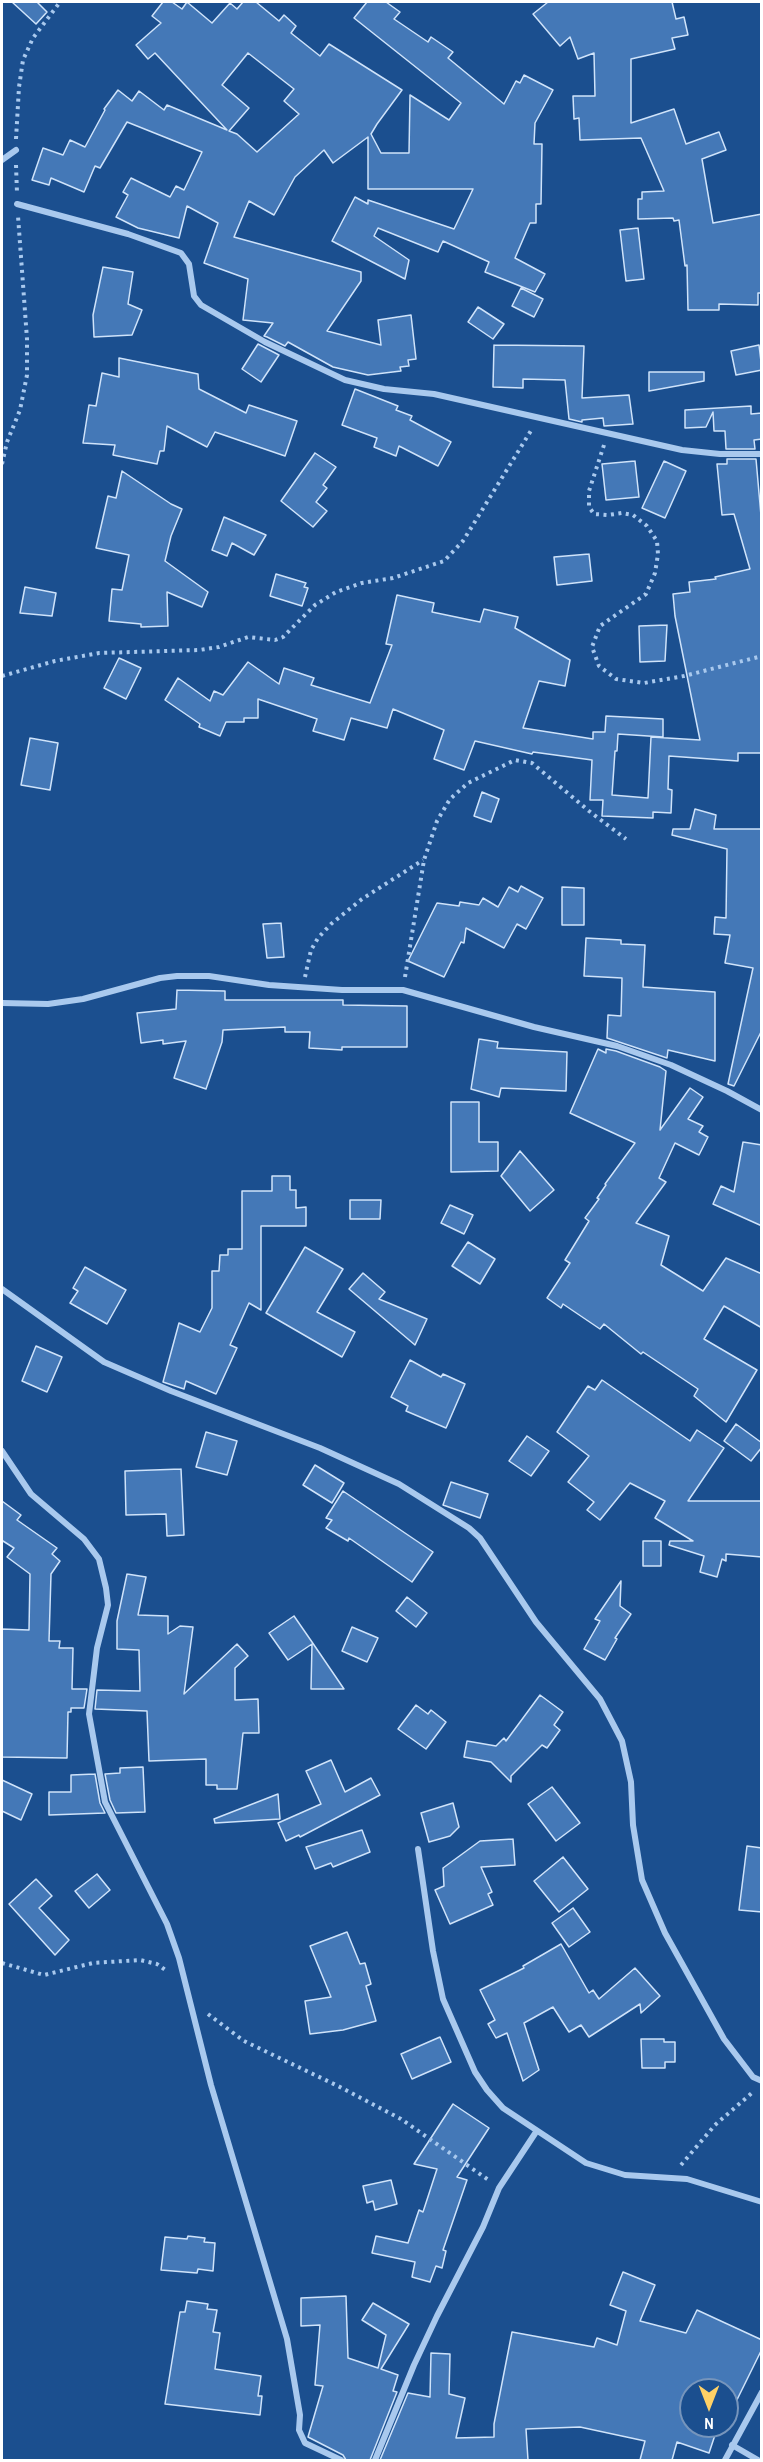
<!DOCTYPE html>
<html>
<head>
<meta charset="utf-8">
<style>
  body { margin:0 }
  #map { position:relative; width:763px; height:2462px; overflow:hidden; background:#1b4f8f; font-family:"Archivo Narrow",sans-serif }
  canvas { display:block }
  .frame { position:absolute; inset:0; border:3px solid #fff; pointer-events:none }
  .north { position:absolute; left:679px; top:2378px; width:60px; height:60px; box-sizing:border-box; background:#1b4f8f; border:2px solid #7695bc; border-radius:50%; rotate:180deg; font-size:16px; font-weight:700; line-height:24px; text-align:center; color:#fff }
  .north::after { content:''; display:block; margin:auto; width:21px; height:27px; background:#ffd166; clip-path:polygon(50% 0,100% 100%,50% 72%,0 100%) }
</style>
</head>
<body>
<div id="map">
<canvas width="763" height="2462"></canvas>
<div class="frame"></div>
<div class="north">N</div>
</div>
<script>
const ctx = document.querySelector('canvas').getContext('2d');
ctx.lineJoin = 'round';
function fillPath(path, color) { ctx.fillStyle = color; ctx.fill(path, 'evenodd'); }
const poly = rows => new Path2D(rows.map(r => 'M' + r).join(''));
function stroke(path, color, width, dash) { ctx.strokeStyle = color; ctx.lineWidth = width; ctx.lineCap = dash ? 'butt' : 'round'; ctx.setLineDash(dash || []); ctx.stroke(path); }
const building = poly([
  [12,2,37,2,47,12,36,24,12,2],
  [163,2,172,2,182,9,187,2,212,23,230,3,237,9,243,2,256,2,279,21,284,15,296,26,291,33,320,56,329,44,402,90,377,124,371,134,381,153,409,153,410,95,449,120,461,103,354,18,367,2,386,2,400,12,394,19,428,42,431,37,453,52,448,58,504,104,516,81,520,83,524,75,553,90,535,123,534,144,542,144,541,204,536,204,536,223,530,223,515,258,545,274,535,292,485,272,489,262,443,241,438,252,378,228,374,236,409,260,405,279,332,241,355,197,368,204,368,200,454,229,473,189,368,189,368,137,333,163,324,150,295,177,274,215,249,201,234,237,361,272,361,281,327,331,381,345,378,320,411,315,416,359,408,360,409,366,400,367,401,371,368,375,333,367,288,342,285,346,267,337,264,336,273,323,243,320,248,279,204,263,218,223,187,206,179,238,138,228,116,217,128,195,123,192,131,178,170,197,176,186,184,190,202,152,127,122,100,168,95,166,84,192,51,178,49,185,32,180,43,148,63,155,70,140,85,147,105,110,104,109,118,90,132,101,139,91,164,110,167,105,227,130,155,53,148,59,136,45,161,23,152,16,163,2],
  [248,53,294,89,284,101,299,114,257,152,237,134,229,131,249,108,222,85,248,53],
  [548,2,672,2,676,19,684,17,688,35,672,38,675,49,631,59,631,123,674,109,686,144,719,132,726,150,702,159,713,223,762,214,762,293,758,293,758,305,719,304,719,310,688,310,687,265,685,266,679,220,674,221,673,218,638,219,638,199,642,199,642,192,664,191,641,138,580,140,579,118,574,119,573,96,595,96,594,53,578,59,570,37,560,46,533,14,548,2],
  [638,228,644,279,626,281,620,230,638,228],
  [103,267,133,272,128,304,142,310,132,335,94,337,93,315,103,267],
  [521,288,543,299,534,317,512,306,521,288],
  [478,307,504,324,493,339,468,322,478,307],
  [258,344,279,355,261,382,242,369,258,344],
  [494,345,584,346,582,398,629,395,633,424,604,426,603,418,582,420,582,422,569,419,565,380,523,379,523,388,493,387,494,345],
  [759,345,762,370,736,375,731,351,759,345],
  [119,358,198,374,199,389,246,413,249,405,297,421,285,456,215,432,207,447,167,426,164,451,160,451,157,464,113,455,115,445,83,443,89,405,96,406,102,373,119,377,119,358],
  [649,372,704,372,704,381,649,391,649,372],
  [355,389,398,406,396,410,412,416,410,420,451,442,438,466,399,446,396,456,374,447,377,438,342,425,355,389],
  [751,406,751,414,762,413,762,439,754,440,755,449,726,449,725,431,714,431,713,412,706,427,685,428,685,410,751,406],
  [315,453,336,467,323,485,327,488,316,502,327,511,313,527,281,501,315,453],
  [727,459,756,459,762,527,762,753,738,753,738,761,669,756,668,789,672,790,671,813,653,812,653,818,602,816,603,800,590,800,592,760,533,752,532,754,475,741,464,770,434,759,444,730,393,709,387,728,351,718,344,740,313,731,317,719,258,699,258,718,244,718,244,722,226,722,220,736,199,727,200,724,165,700,178,678,210,701,214,691,223,695,248,662,279,684,284,668,314,678,311,685,370,703,392,645,386,644,397,595,434,603,432,612,480,622,484,609,518,617,515,628,570,660,565,686,539,681,523,728,593,739,593,732,605,732,606,716,663,719,663,737,618,734,617,751,615,751,612,795,648,798,651,737,700,740,675,616,673,594,690,592,689,582,716,579,715,577,750,569,734,514,722,515,717,464,727,464,727,459],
  [635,461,639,497,606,500,602,464,635,461],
  [664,461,686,471,665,518,642,508,664,461],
  [122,471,171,504,182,509,171,536,165,561,208,592,202,607,167,592,168,626,141,627,141,624,109,621,112,589,122,590,129,555,96,548,108,496,116,498,122,471],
  [224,517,266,535,254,555,232,543,227,556,212,550,224,517],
  [589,554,592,581,557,585,554,557,589,554],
  [276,574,306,583,304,587,308,588,302,606,270,596,276,574],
  [25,587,56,593,52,616,20,613,25,587],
  [667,625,665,661,640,662,639,626,667,625],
  [119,658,141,668,126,699,104,688,119,658],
  [30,738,58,743,50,790,21,785,30,738],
  [482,792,499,799,491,822,474,816,482,792],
  [695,809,716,815,714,829,762,829,762,1030,734,1086,728,1084,753,968,725,963,730,935,714,934,715,917,726,918,727,849,672,835,673,829,690,829,695,809],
  [521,886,543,898,526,929,517,924,504,948,466,928,464,943,461,942,444,977,408,961,437,903,459,906,460,902,479,905,483,898,498,907,509,887,518,892,521,886],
  [562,887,584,888,584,925,562,925,562,887],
  [281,923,284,957,267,958,263,924,281,923],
  [586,938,621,940,621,944,645,945,643,987,715,992,715,1061,668,1050,667,1058,607,1038,608,1015,621,1016,622,978,584,976,586,938],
  [177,990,225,991,225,1000,343,1000,343,1005,407,1006,407,1047,342,1047,342,1050,309,1048,310,1032,285,1032,285,1027,223,1030,222,1042,206,1089,174,1078,186,1041,163,1044,163,1040,141,1043,137,1013,176,1009,177,990],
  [479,1039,498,1042,497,1048,567,1052,566,1091,501,1088,499,1097,471,1089,479,1039],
  [598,1049,606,1053,606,1049,616,1051,660,1067,666,1071,660,1130,690,1088,703,1097,688,1119,703,1126,699,1132,708,1137,699,1155,675,1143,659,1178,666,1182,636,1223,669,1236,661,1265,703,1291,726,1258,762,1274,762,1328,724,1306,704,1339,757,1370,726,1422,694,1396,698,1389,643,1352,641,1354,604,1324,600,1329,563,1304,561,1308,547,1298,570,1263,565,1260,589,1221,585,1218,599,1199,597,1198,606,1185,605,1184,635,1143,570,1113,598,1049],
  [451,1102,479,1102,479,1142,498,1142,498,1171,451,1172,451,1102],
  [743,1142,762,1145,762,1226,713,1204,721,1186,734,1192,743,1142],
  [520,1151,554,1190,530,1211,501,1176,520,1151],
  [272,1176,290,1176,290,1190,296,1190,296,1208,306,1207,306,1226,261,1226,261,1310,249,1303,230,1345,237,1348,216,1394,186,1381,184,1389,163,1382,179,1323,200,1332,212,1308,212,1271,219,1271,220,1255,228,1255,228,1249,242,1249,242,1191,272,1191,272,1176],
  [350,1200,381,1200,380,1219,350,1219,350,1200],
  [450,1205,473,1215,464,1234,441,1223,450,1205],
  [468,1242,495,1259,480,1284,452,1266,468,1242],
  [305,1247,343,1269,317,1312,355,1332,342,1357,266,1313,305,1247],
  [85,1267,126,1290,107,1324,70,1303,78,1291,73,1288,85,1267],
  [363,1273,385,1292,379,1299,427,1319,415,1345,349,1289,363,1273],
  [36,1346,62,1357,47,1392,22,1381,36,1346],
  [410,1360,441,1377,443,1374,465,1384,446,1428,406,1411,408,1406,391,1397,410,1360],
  [602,1380,690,1441,697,1430,724,1448,688,1501,762,1501,762,1557,726,1554,726,1561,722,1559,717,1577,700,1572,704,1556,669,1545,670,1541,693,1541,655,1518,665,1501,630,1483,600,1520,587,1510,594,1502,568,1482,589,1456,557,1432,588,1386,595,1390,602,1380],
  [736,1424,762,1443,762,1447,751,1461,724,1441,736,1424],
  [206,1432,237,1441,227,1475,196,1467,206,1432],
  [527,1436,549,1451,531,1476,509,1461,527,1436],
  [315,1465,344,1483,332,1503,303,1485,315,1465],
  [181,1469,184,1535,167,1536,166,1514,126,1515,125,1471,181,1469],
  [451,1482,488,1494,480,1518,443,1505,451,1482],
  [343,1491,433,1552,412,1582,349,1538,348,1541,326,1528,332,1520,326,1518,343,1491],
  [2,1501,21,1515,17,1520,57,1548,52,1554,60,1561,51,1574,49,1641,60,1641,59,1648,73,1648,72,1689,87,1689,84,1708,71,1708,71,1712,68,1712,67,1758,2,1757,2,1629,29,1630,30,1574,7,1557,14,1548,3,1541,2,1543,2,1501],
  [643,1541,661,1541,661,1566,643,1566,643,1541],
  [127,1574,146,1577,138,1615,168,1616,168,1634,180,1626,193,1627,184,1694,237,1644,248,1656,235,1668,235,1700,258,1699,259,1733,243,1733,237,1789,217,1789,217,1785,206,1785,206,1759,149,1761,147,1711,95,1709,97,1690,140,1691,139,1650,117,1649,117,1621,127,1574],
  [621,1581,620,1606,631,1614,615,1638,617,1639,605,1660,584,1649,600,1621,595,1619,621,1581],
  [407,1597,427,1613,416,1627,396,1611,407,1597],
  [294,1616,312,1642,344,1689,311,1689,312,1644,288,1660,269,1633,294,1616],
  [352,1627,378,1638,367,1662,342,1651,352,1627],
  [540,1695,563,1712,554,1725,560,1730,547,1748,542,1745,511,1776,511,1782,491,1762,464,1757,467,1741,496,1746,504,1738,506,1741,540,1695],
  [416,1705,428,1714,431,1710,446,1722,426,1749,398,1729,416,1705],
  [331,1760,345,1792,371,1778,380,1795,300,1837,299,1835,286,1841,278,1823,321,1804,306,1771,331,1760],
  [143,1767,145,1812,116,1813,110,1800,105,1774,120,1773,120,1768,143,1767],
  [95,1774,100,1803,105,1813,49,1815,49,1792,71,1792,71,1775,95,1774],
  [2,1780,32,1794,21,1820,2,1811,2,1780],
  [552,1787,580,1823,556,1841,528,1804,552,1787],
  [278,1794,280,1819,215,1823,214,1819,278,1794],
  [453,1803,459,1827,450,1836,429,1842,421,1813,453,1803],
  [362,1830,370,1852,333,1867,331,1863,315,1869,306,1847,362,1830],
  [513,1839,515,1865,481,1867,492,1892,488,1894,493,1905,450,1924,435,1890,444,1886,443,1868,480,1841,513,1839],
  [747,1846,762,1848,762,1912,739,1910,747,1846],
  [563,1857,588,1889,559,1912,534,1881,563,1857],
  [97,1874,110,1890,89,1908,75,1891,97,1874],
  [36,1879,52,1896,39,1908,69,1940,55,1955,9,1904,36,1879],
  [573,1908,590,1932,569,1947,552,1923,573,1908],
  [347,1932,360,1964,365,1963,371,1984,366,1986,376,2021,343,2030,310,2034,305,2001,331,1997,310,1946,347,1932],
  [561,1944,589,1993,593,1990,599,1999,635,1968,660,1996,641,2013,640,2004,589,2037,581,2025,569,2032,553,2007,524,2023,539,2070,523,2081,507,2033,496,2038,488,2024,495,2020,480,1990,524,1968,523,1966,561,1944],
  [440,2037,451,2062,412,2079,401,2054,440,2037],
  [641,2039,664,2039,664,2042,675,2042,675,2062,665,2062,665,2068,642,2068,641,2039],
  [453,2104,489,2128,457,2177,467,2180,443,2250,446,2251,442,2268,436,2266,430,2282,412,2277,415,2262,372,2253,376,2236,408,2243,419,2210,423,2212,437,2169,414,2164,453,2104],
  [391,2180,397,2204,375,2210,373,2201,367,2203,363,2186,391,2180],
  [188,2236,205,2238,204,2242,215,2243,213,2271,198,2269,197,2273,161,2270,165,2237,187,2239,188,2236],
  [623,2272,655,2285,640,2321,686,2333,697,2310,762,2340,762,2349,727,2420,727,2390,691,2390,691,2426,718,2426,709,2453,677,2442,672,2460,640,2460,645,2441,580,2427,526,2429,528,2460,380,2460,408,2393,430,2397,431,2353,450,2354,449,2394,465,2398,456,2438,494,2437,494,2424,512,2332,594,2347,597,2338,617,2345,626,2311,610,2305,623,2272],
  [346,2296,348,2358,378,2368,386,2335,362,2320,373,2303,409,2324,381,2369,398,2375,393,2391,397,2392,370,2460,346,2460,343,2455,308,2437,323,2386,315,2385,320,2325,301,2326,301,2298,346,2296],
  [187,2301,208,2304,207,2309,217,2310,213,2332,220,2333,215,2369,261,2376,258,2396,262,2396,260,2415,165,2404,180,2312,185,2312,187,2301]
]);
fillPath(building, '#4478b7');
stroke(building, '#cfe3fa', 1.5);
stroke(poly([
  [16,139,19,87,23,60,33,38,60,2],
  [16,165,17,193],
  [604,445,589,491,589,507,594,514,608,515,622,513,633,515,647,526,657,541,658,554,655,573,646,594,600,626,592,647,599,666,616,679,644,683,684,676,762,656],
  [2,464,7,442,20,410,27,375,27,339,18,216],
  [2,676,55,661,99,653,199,650,219,647,248,637,275,640,283,637,315,605,336,592,362,583,393,578,444,561,463,541,532,429],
  [305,977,311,950,318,938,331,924,362,899,423,860],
  [405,977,424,860,437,821,450,799,468,783,515,760,532,763,589,811,626,839],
  [2,1963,44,1975,93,1963,140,1960,157,1964,168,1972],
  [208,2014,244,2041,338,2086,401,2119,490,2181],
  [681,2165,715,2125,753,2092]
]), '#a9c9ee', 4, [3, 4.5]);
stroke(poly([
  [2,160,16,150],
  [17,204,128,234,181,253,189,264,194,296,201,305,265,342,345,380,384,389,434,394,682,450,720,454,762,454],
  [2,1003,48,1004,83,999,160,978,177,976,209,976,269,985,342,990,403,990,534,1027,617,1046,671,1065,727,1091,762,1110],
  [2,1289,104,1362,171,1391,320,1448,399,1484,469,1528,480,1538,536,1622,600,1699,622,1741,631,1782,633,1825,642,1880,665,1933,724,2039,753,2077,762,2081],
  [2,1451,31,1494,84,1539,99,1559,106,1588,108,1605,97,1648,89,1714,105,1802,167,1924,179,1958,211,2085,287,2339,300,2415,299,2430,305,2443,341,2460],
  [418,1849,433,1951,443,1999,475,2072,487,2090,503,2108,586,2163,625,2175,687,2179,762,2202],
  [732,2445,758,2460],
  [375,2460,414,2365,437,2316,483,2227,499,2188,536,2132],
  [725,2460,762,2392]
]), '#a9c9ee', 6);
</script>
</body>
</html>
